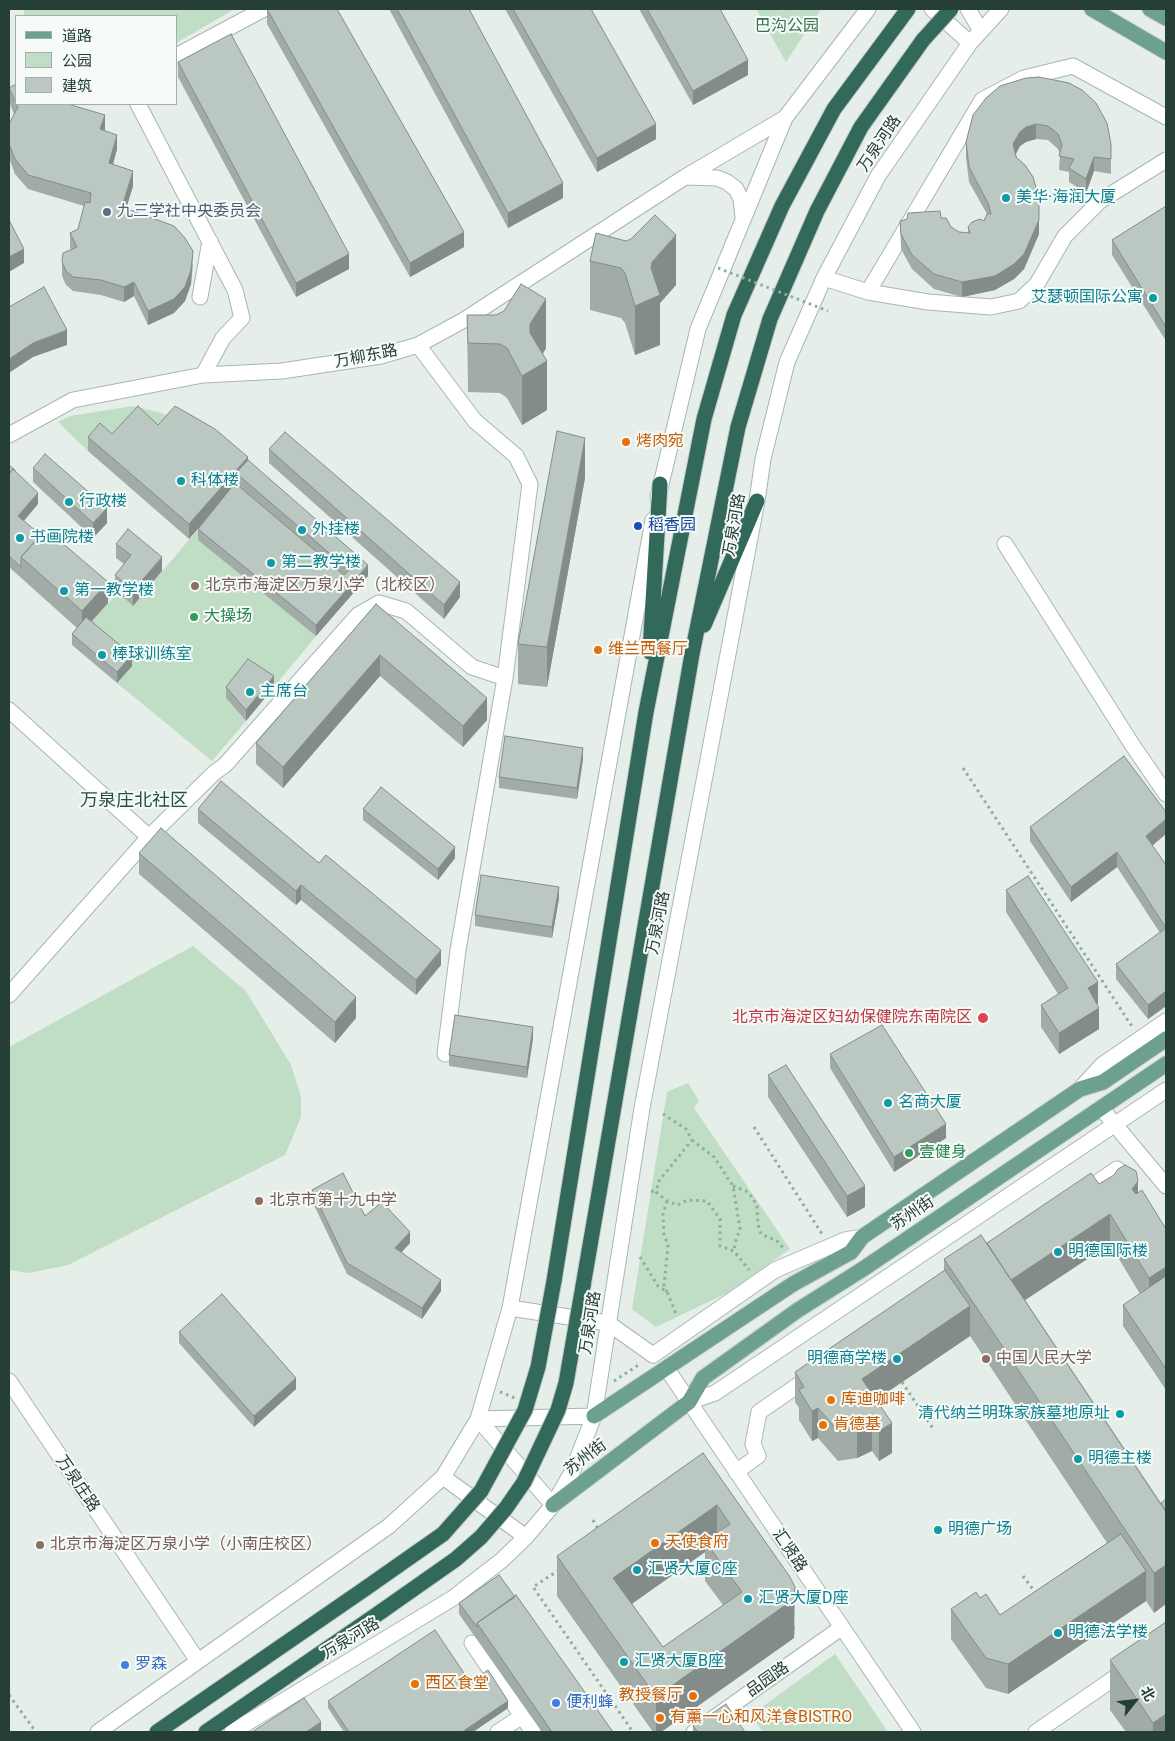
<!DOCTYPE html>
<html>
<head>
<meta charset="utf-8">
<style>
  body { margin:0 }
  #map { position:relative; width:1175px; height:1741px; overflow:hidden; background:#e6eeea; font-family:Roboto,"Noto Sans SC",sans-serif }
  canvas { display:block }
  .frame { position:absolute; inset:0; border:10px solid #253f36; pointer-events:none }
  .legend { position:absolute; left:15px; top:15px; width:162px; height:90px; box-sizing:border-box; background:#f6faf8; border:1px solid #a2afaa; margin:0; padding:6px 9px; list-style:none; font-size:15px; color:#253f36 }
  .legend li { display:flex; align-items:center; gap:10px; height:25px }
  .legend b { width:25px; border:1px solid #a2afaa }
  .north { position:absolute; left:1110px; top:1676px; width:50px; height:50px; -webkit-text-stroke:4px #f6faf8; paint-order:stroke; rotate:61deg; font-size:14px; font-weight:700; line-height:20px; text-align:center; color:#253f36 }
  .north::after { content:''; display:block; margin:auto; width:18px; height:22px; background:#253f36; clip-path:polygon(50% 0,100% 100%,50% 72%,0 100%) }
</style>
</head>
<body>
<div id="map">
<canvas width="1175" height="1741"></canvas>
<div class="frame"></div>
<ul class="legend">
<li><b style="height:6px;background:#6da090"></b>道路</li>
<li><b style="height:14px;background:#c0ddc6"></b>公园</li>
<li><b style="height:14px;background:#bbc8c2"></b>建筑</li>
</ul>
<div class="north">北</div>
</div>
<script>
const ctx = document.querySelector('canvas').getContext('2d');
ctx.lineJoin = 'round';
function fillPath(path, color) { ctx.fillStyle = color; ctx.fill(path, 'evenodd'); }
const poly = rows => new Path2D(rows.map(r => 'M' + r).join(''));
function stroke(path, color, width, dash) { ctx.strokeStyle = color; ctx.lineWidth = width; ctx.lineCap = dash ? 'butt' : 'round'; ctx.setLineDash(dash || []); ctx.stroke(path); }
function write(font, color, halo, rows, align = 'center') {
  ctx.font = font + ' Roboto,"Noto Sans SC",sans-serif'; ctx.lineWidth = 4; ctx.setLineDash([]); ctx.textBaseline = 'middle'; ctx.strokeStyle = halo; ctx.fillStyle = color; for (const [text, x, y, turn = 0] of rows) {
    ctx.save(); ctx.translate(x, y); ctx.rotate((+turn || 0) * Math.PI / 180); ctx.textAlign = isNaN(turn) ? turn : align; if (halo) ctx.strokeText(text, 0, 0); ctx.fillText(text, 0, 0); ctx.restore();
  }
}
fillPath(poly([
  [24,9,235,9,176,43,176,16,24,16],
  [756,9,821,9,786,62],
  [133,406,162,413,175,420,112,448,100,438,88,451,58,422,70,416],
  [236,484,349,581,316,636,274,687,226,698,246,721,212,761,117,683,132,665,86,628,118,592,134,605],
  [193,946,246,991,291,1065,301,1097,301,1117,285,1155,68,1265,29,1273,9,1270,9,1047],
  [688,1083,699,1101,694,1108,790,1249,727,1293,656,1327,632,1309,667,1092],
  [835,1654,888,1732,763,1732,751,1715]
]), '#c0ddc6');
const minor = poly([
  [932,9,970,43],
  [968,9,981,31],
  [176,56,264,9],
  [138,104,235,290,242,318,223,338,203,375],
  [687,177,717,178,727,182,736,189,741,199,743,217],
  [824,278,868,292,928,302,991,307,1019,301,1037,284,1065,236,1100,201,1166,160],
  [868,292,982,100,1024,78,1073,66,1166,117],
  [200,297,210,241],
  [418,345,475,421,516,456,530,484,505,678,458,950,445,1054],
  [9,435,73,400,203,375,282,371,381,356,418,345,464,320,685,177,785,118],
  [658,497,698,329,785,118,868,9],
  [1005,544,1133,746,1166,794],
  [9,710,149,837],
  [9,995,149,837,214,773,225,765,358,615,379,603,406,611,472,667,505,678],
  [1080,1089,1102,1065,1166,1021],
  [1101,1108,1166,1186],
  [1082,1193,1117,1169,1129,1184],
  [510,1308,608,1323,653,1355,775,1270,845,1240,862,1237],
  [667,1369,913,1732],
  [9,1381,198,1661],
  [689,1402,715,1393,1166,1090],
  [478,1419,594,1416],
  [478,1419,553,1505],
  [736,1472,758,1456,753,1444,759,1412,810,1377],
  [443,1477,526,1537],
  [472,1643,533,1732],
  [98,1732,389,1526,443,1477,478,1419,510,1308,653,520],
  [232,1732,453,1598,502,1560,526,1537,553,1505,572,1472,594,1416,642,1108,757,501,763,459,787,362,824,278,878,176,970,43,1001,9],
  [498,1732,522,1716],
  [694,1732,841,1628],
  [1036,1732,1126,1670]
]);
const major = poly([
  [1092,9,1166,52],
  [1150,9,1166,18],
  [594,1416,793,1284,851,1252,862,1237,1080,1089,1103,1082,1166,1039],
  [553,1505,689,1402,703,1378,798,1310,863,1269,1166,1064]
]);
const highway = poly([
  [704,625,757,501],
  [650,652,660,484],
  [554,1281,646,712,704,419,734,315,782,206,834,109,908,9],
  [583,1286,692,654,738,427,770,319,817,211,861,127,923,40],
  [157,1732,366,1588],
  [206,1732,382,1611]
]);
stroke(minor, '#a8b6b0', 17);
stroke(major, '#c2c9c7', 17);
stroke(highway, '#c2c9c7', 17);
stroke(poly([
  [963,768,1133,1028],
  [663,1114,686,1129,692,1140,659,1181,656,1192,667,1201,678,1205,687,1200,707,1201,720,1219,720,1246,734,1251,749,1270],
  [754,1127,822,1234],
  [692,1140,714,1157,733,1186,740,1229,735,1243,734,1251],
  [733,1186,746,1191,753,1198,757,1207,758,1225,761,1234,777,1241,785,1250],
  [651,1191,656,1192],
  [640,1257,658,1286,667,1292,677,1316],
  [667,1292,664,1286,668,1245,664,1235,663,1214,667,1201],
  [614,1381,640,1364],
  [902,1382,934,1430],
  [500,1392,515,1398],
  [593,1520,598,1529],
  [559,1570,533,1587,633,1732],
  [1023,1576,1037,1595],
  [9,1695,36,1732]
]), '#88afa1', 3, [2.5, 4]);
stroke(minor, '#fff', 15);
stroke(major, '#6da090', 15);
stroke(highway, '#33695b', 15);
const highwayBridge = poly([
  [923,40,951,9],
  [366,1588,443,1534,481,1491,525,1410,538,1367,554,1281],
  [382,1611,456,1559,481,1537,506,1508,524,1482,558,1410,566,1383,583,1286]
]);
stroke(highwayBridge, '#c2c9c7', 17, []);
stroke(poly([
  [718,268,828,311]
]), '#88afa1', 3, [2.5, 4]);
stroke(highwayBridge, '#33695b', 15);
fillPath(poly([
  [267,9,464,247,410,277,267,24],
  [389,9,469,9,563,198,508,228],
  [505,9,591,9,656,139,597,172],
  [639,9,720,9,748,75,693,105],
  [178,62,349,269,296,297,178,77],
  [1000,86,1111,159,1111,174,1094,171,1086,193,1069,182,1069,172,1059,170,1060,154,1058,149,1048,140,1036,139,1026,142,1020,146,1016,154,1039,234,1024,269,1014,279,995,290,962,297,934,289,912,269,901,249,900,221,941,218,951,227,959,232,968,233,968,227,984,221,987,214,969,182,966,157,966,142],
  [9,88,16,104,105,129,104,131,117,149,113,165,133,186,126,209,193,265,191,284,185,301,174,313,148,325,134,296,124,302,101,295,73,291,66,285,62,276,62,262,71,250,70,247,70,233,78,229,84,206,28,189,15,174,9,158,9,124,14,114,9,102],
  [1166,206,1166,341,1112,255,1112,240],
  [596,233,676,285,660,303,660,345,635,355,625,323,621,318,590,310,590,261],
  [467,315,546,348,543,354,547,410,522,425,507,398,500,393,468,392],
  [158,425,248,460,368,576,316,636,198,540,198,529,204,521,189,539,88,451,88,437,112,434],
  [236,484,237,484,269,512],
  [269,449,460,597,444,619,269,463],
  [9,465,15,472,38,504,24,521,108,603,92,621,132,666,117,683,72,645,72,634,77,628,9,567],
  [33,468,107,523,93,538,33,482],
  [585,478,547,687,518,684,518,644],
  [116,544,162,571,133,606,115,589,115,575,124,564,116,558],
  [376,604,487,720,463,747,380,676,283,788,256,764,256,743],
  [226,687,274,687,246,721,226,698],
  [583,759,577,799,499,788,499,777],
  [198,809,319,863,441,965,416,995,301,900,296,905,198,823],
  [363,809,455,858,438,880,363,820],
  [1030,827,1166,834,1152,845,1166,865,1166,1006,1148,1019,1116,979,1116,964,1160,933,1117,867,1071,902,1030,841],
  [139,853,356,1018,335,1043,139,874],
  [1006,890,1098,1003,1097,1004,1099,1029,1059,1054,1041,1027,1041,1005,1058,994,1006,912],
  [559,898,552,938,475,926,475,915],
  [533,1038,527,1078,449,1066,449,1055],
  [830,1054,946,1138,894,1172,830,1068],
  [768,1075,865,1207,847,1217,768,1097],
  [1099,1184,1138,1193,1166,1229,1166,1390,1123,1326,1123,1305,1140,1294,1110,1244,1025,1300,1161,1503,1154,1613,1146,1601,1008,1694,986,1688,951,1639,951,1609,980,1598,1000,1615,1107,1543,970,1336,876,1400,892,1453,879,1461,872,1451,857,1458,838,1461,818,1438,812,1441,799,1420,799,1408,795,1402,795,1372,944,1271,944,1259,987,1243],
  [312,1190,365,1216,410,1243,401,1253,441,1291,422,1319,347,1274,312,1201],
  [179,1332,296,1389,254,1427,179,1343],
  [703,1453,795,1627,794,1638,661,1732,653,1732,557,1596,557,1556],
  [705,1552,705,1581,723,1605,663,1647,632,1604],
  [515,1597,613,1732,542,1732,459,1614,459,1603],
  [1110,1660,1166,1732,1126,1732,1110,1710],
  [470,1682,508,1708,473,1732,344,1732,328,1708,328,1701],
  [693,1726,745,1732,693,1732]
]), '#a1aca7');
fillPath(poly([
  [748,60,748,75,693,105,693,91],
  [105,115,105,129,100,144,100,129],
  [656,124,656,139,597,172,597,158],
  [1036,124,1036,139,1026,142,1020,146,1013,159,1013,144,1020,132,1026,127],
  [117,135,117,149,109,178,109,163],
  [1094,157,1094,171,1086,193,1086,179],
  [133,171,133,186,122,222,122,207],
  [563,183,563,198,508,228,508,213],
  [1039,220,1039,234,1024,269,1014,279,995,290,962,297,962,282],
  [464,232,464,247,410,277,410,263],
  [676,235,676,285,660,303,660,345,635,355,635,306,651,268,652,262],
  [24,249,24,263,9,272,9,257],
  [193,251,191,284,185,301,174,313,148,325,148,311],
  [349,254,349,269,296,297,296,283],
  [134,282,134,296,124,302,124,287],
  [546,299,546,348,533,369,547,361,547,410,522,425,522,376,530,324],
  [67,330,67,345,33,357,9,373,9,359,33,343],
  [585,438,585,478,547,687,547,647],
  [248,457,248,471,236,473,237,484,189,539,189,524],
  [38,493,38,504,18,527,18,516],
  [107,508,107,523,93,538,93,523],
  [162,557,162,571,133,606,133,591],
  [368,565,368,576,316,636,316,625],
  [108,582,108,603,82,632,82,611],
  [460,582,460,597,444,619,444,605],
  [132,655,132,666,117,683,117,672],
  [380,655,380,676,283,788,283,767],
  [274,676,274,687,246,721,246,710],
  [487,698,487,720,463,747,463,726],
  [583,748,583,759,577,799,577,788],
  [1166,819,1166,834,1146,851,1146,836],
  [455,847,455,858,438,880,438,869],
  [1117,852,1117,867,1071,902,1071,887],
  [301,885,301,900,296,905,296,891],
  [559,887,559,898,552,938,552,927],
  [441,950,441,965,416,995,416,980],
  [1098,982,1098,1003,1088,1010,1088,988],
  [1166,991,1166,1006,1148,1019,1148,1005],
  [356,997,356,1018,335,1043,335,1022],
  [1099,1008,1099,1029,1059,1054,1059,1033],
  [533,1027,533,1038,527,1078,527,1067],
  [946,1124,946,1138,894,1172,894,1157],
  [1138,1181,1138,1211,1132,1189],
  [865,1186,865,1207,847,1217,847,1196],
  [1110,1214,1110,1244,1007,1312,1007,1282],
  [410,1232,410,1243,395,1259,395,1248],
  [1166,1267,1166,1297,1149,1308,1149,1278],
  [441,1280,441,1291,422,1319,422,1308],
  [970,1306,970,1336,862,1409,862,1379],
  [296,1378,296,1389,254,1427,254,1416],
  [818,1408,818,1438,812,1441,812,1411],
  [872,1421,872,1451,857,1458,857,1428],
  [892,1423,892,1453,879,1461,879,1431],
  [717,1505,717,1544,705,1541,705,1552,613,1617,613,1578],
  [1166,1565,1166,1604,1154,1613,1154,1573],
  [1146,1571,1146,1601,1008,1694,1008,1664],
  [795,1587,794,1638,661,1732,656,1732,656,1697],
  [508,1701,508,1708,473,1732,462,1732],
  [1166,1714,1166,1732,1153,1732,1153,1723],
  [321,1722,321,1732,306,1732]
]), '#838c88');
const building = poly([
  [267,9,337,9,464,232,410,263,267,9],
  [397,9,469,9,563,183,508,213,397,9],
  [513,9,591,9,656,124,597,158,513,9],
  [647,9,720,9,748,60,693,91,647,9],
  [231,34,349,254,296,283,178,62,231,34],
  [1039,77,1069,83,1082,90,1096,103,1107,123,1111,144,1111,159,1094,157,1086,179,1069,168,1074,159,1059,156,1062,145,1058,134,1048,126,1036,124,1026,127,1020,132,1013,144,1016,157,1025,165,1033,177,1039,198,1039,220,1024,254,1014,264,995,276,962,282,934,274,912,255,901,234,900,221,907,219,908,213,940,211,941,218,946,218,951,227,959,232,970,233,968,227,972,222,980,219,984,221,987,214,991,214,988,203,969,167,966,142,973,115,986,98,1000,86,1026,78,1039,77],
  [16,84,16,103,9,88,16,84],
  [16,104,68,104,105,115,100,129,117,135,109,163,133,171,122,207,174,226,185,238,193,251,191,270,185,287,174,299,148,311,134,282,124,287,101,280,73,277,66,271,62,262,63,253,77,247,70,233,78,229,85,202,90,203,91,193,28,175,15,159,9,144,9,124,18,107,16,104],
  [1166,206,1166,327,1112,240,1166,206],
  [655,215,676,235,652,262,651,268,660,295,635,306,625,273,621,268,590,261,596,233,626,241,631,239,655,215],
  [9,220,24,249,9,257,9,220],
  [521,284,546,299,530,324,530,333,547,361,522,376,507,348,500,344,468,343,467,315,496,315,504,311,521,284],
  [44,287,67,330,33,343,9,359,9,307,44,287],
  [138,406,158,425,175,406,215,429,248,457,189,524,88,437,100,423,112,434,138,406],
  [557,431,585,438,547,647,518,644,557,431],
  [285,432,460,582,444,605,269,449,285,432],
  [45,454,107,508,93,523,33,468,45,454],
  [248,460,368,565,316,625,198,529,235,483,344,575,349,570,236,473,248,460],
  [9,465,15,470,15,471,13,469,9,474,9,465],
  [13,469,38,493,18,516,41,535,21,557,21,567,9,556,9,474,13,469],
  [46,529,108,582,82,611,21,557,46,529],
  [128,529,162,557,133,591,115,575,131,555,116,544,128,529],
  [376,604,487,698,463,726,380,655,283,767,256,743,376,604],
  [86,617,132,655,117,672,72,634,86,617],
  [248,659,274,676,246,710,226,687,248,659],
  [505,736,583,748,577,788,499,777,505,736],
  [1124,756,1166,812,1166,819,1146,836,1166,865,1166,928,1117,852,1071,887,1030,827,1124,756],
  [221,781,319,863,326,855,441,950,416,980,301,885,296,891,198,809,221,781],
  [381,787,455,847,438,869,363,809,381,787],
  [161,828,356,997,335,1022,139,853,161,828],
  [481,875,559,887,552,927,475,915,481,875],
  [1028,876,1098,982,1088,988,1099,1008,1059,1033,1041,1005,1068,988,1006,890,1028,876],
  [1166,928,1166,991,1148,1005,1116,964,1166,928],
  [455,1015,533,1027,527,1067,449,1055,455,1015],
  [882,1025,946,1124,894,1157,830,1054,882,1025],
  [786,1065,865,1186,847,1196,768,1075,786,1065],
  [1125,1165,1136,1171,1138,1181,1132,1189,1136,1194,1142,1190,1166,1229,1166,1267,1149,1278,1110,1214,1011,1280,987,1243,1091,1173,1099,1184,1114,1175,1118,1169,1125,1165],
  [343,1173,365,1216,382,1202,410,1232,395,1248,441,1280,422,1308,347,1263,312,1190,343,1173],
  [981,1235,1166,1512,1166,1565,1154,1573,944,1259,981,1235],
  [945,1270,970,1306,862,1379,892,1423,879,1431,872,1421,857,1428,838,1431,818,1408,812,1411,799,1390,804,1387,795,1372,945,1270],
  [1166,1276,1166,1369,1123,1305,1166,1276],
  [222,1294,296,1378,254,1416,179,1332,222,1294],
  [703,1453,790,1577,795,1587,794,1599,656,1697,557,1556,703,1453],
  [717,1505,730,1524,705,1541,742,1592,663,1647,613,1578,717,1505],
  [1166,1499,1166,1512,1161,1503,1166,1499],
  [1121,1534,1146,1571,1008,1664,986,1658,951,1609,976,1592,980,1598,986,1594,1000,1615,1121,1534],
  [499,1575,515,1597,477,1623,477,1627,459,1603,499,1575],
  [516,1595,613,1732,552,1732,477,1623,516,1595],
  [1166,1622,1166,1714,1153,1723,1110,1660,1166,1622],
  [435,1630,470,1682,488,1670,508,1701,462,1732,349,1732,328,1701,435,1630],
  [304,1698,321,1722,306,1732,252,1732,304,1698],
  [726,1704,745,1732,698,1732,693,1726,726,1704]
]);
fillPath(building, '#bbc8c2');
stroke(building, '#838c88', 1);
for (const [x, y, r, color] of [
  [1006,198,5,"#0f9aa8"],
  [107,212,5,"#5c6f8a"],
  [1153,298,5,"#0f9aa8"],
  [626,442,5,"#e8710a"],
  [181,481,5,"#0f9aa8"],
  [69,502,5,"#0f9aa8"],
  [638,526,5,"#1a4fb4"],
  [302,530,5,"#0f9aa8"],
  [20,538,5,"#0f9aa8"],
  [271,563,5,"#0f9aa8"],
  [195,586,5,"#8d6e63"],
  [64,591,5,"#0f9aa8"],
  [194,617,5,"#2e9e5b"],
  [598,650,5,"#e8710a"],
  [102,655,5,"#0f9aa8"],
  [250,692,5,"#0f9aa8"],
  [983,1018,6,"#e0444e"],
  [888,1103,5,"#0f9aa8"],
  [909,1153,5,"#2e9e5b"],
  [259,1201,5,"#8d6e63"],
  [1058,1252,5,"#0f9aa8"],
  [897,1359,5,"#0f9aa8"],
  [986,1359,5,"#8d6e63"],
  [831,1400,5,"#e8710a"],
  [1120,1414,5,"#0f9aa8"],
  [823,1425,5,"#e8710a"],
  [1078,1459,5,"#0f9aa8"],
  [938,1530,5,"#0f9aa8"],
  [655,1543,5,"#e8710a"],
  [40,1545,5,"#8d6e63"],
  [637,1570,5,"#0f9aa8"],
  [748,1599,5,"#0f9aa8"],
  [1058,1633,5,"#0f9aa8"],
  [624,1662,5,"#0f9aa8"],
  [125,1665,5,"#3f7fe0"],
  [415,1684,5,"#e8710a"],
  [693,1696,5,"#e8710a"],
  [556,1703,5,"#3f7fe0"],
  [660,1718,5,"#e8710a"]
]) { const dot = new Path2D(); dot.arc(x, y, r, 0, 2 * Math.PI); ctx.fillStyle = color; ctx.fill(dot); stroke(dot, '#f6faf8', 2); }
write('16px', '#327347', '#f6faf8', [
  ["巴沟公园",787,27]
]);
write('16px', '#253f36', '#f6faf8', [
  ["万泉河路",880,144,-56],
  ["万柳东路",366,357,-11],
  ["万泉河路",735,525,-80],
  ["万泉河路",659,923,-79],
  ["苏州街",913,1214,-34],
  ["万泉河路",591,1323,-81],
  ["苏州街",586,1458,-37],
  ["万泉庄路",77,1484,56],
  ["汇贤路",789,1551,56],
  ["万泉河路",351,1639,-31],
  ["品园路",768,1680,-35]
]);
write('16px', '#0d838f', '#f6faf8', [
  ["美华·海润大厦",1016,198],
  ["艾瑟顿国际公寓",1143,298,"right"],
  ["科体楼",191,481],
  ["行政楼",79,502],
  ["外挂楼",312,530],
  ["书画院楼",30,538],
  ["第二教学楼",281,563],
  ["第一教学楼",74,591],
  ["棒球训练室",112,655],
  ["主席台",260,692],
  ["名商大厦",898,1103],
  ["明德国际楼",1068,1252],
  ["明德商学楼",887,1359,"right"],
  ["清代纳兰明珠家族墓地原址",1110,1414,"right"],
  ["明德主楼",1088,1459],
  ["明德广场",948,1530],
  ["汇贤大厦C座",647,1570],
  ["汇贤大厦D座",758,1599],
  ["明德法学楼",1068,1633],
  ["汇贤大厦B座",634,1662]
], 'left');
write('16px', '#4e5e75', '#f6faf8', [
  ["九三学社中央委员会",117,212]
], 'left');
write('16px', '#c56008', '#f6faf8', [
  ["烤肉宛",636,442],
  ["维兰西餐厅",608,650],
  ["库迪咖啡",841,1400],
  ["肯德基",833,1425],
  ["天使食府",665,1543],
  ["西区食堂",425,1684],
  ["教授餐厅",683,1696,"right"],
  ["有薰一心和风洋食BISTRO",670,1718]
], 'left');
write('16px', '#164399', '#f6faf8', [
  ["稻香园",648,526]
], 'left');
write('16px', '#785e54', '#f6faf8', [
  ["北京市海淀区万泉小学（北校区）",205,586],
  ["北京市第十九中学",269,1201],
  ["中国人民大学",996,1359],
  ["北京市海淀区万泉小学（小南庄校区）",50,1545]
], 'left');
write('16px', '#27864d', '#f6faf8', [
  ["大操场",204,617],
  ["壹健身",919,1153]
], 'left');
write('16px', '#be3a42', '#f6faf8', [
  ["北京市海淀区妇幼保健院东南院区",972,1018]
], 'right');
write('16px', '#366cbe', '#f6faf8', [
  ["罗森",135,1665],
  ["便利蜂",566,1703]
], 'left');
write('18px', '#225042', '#f6faf8', [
  ["万泉庄北社区",134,801]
]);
</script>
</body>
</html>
